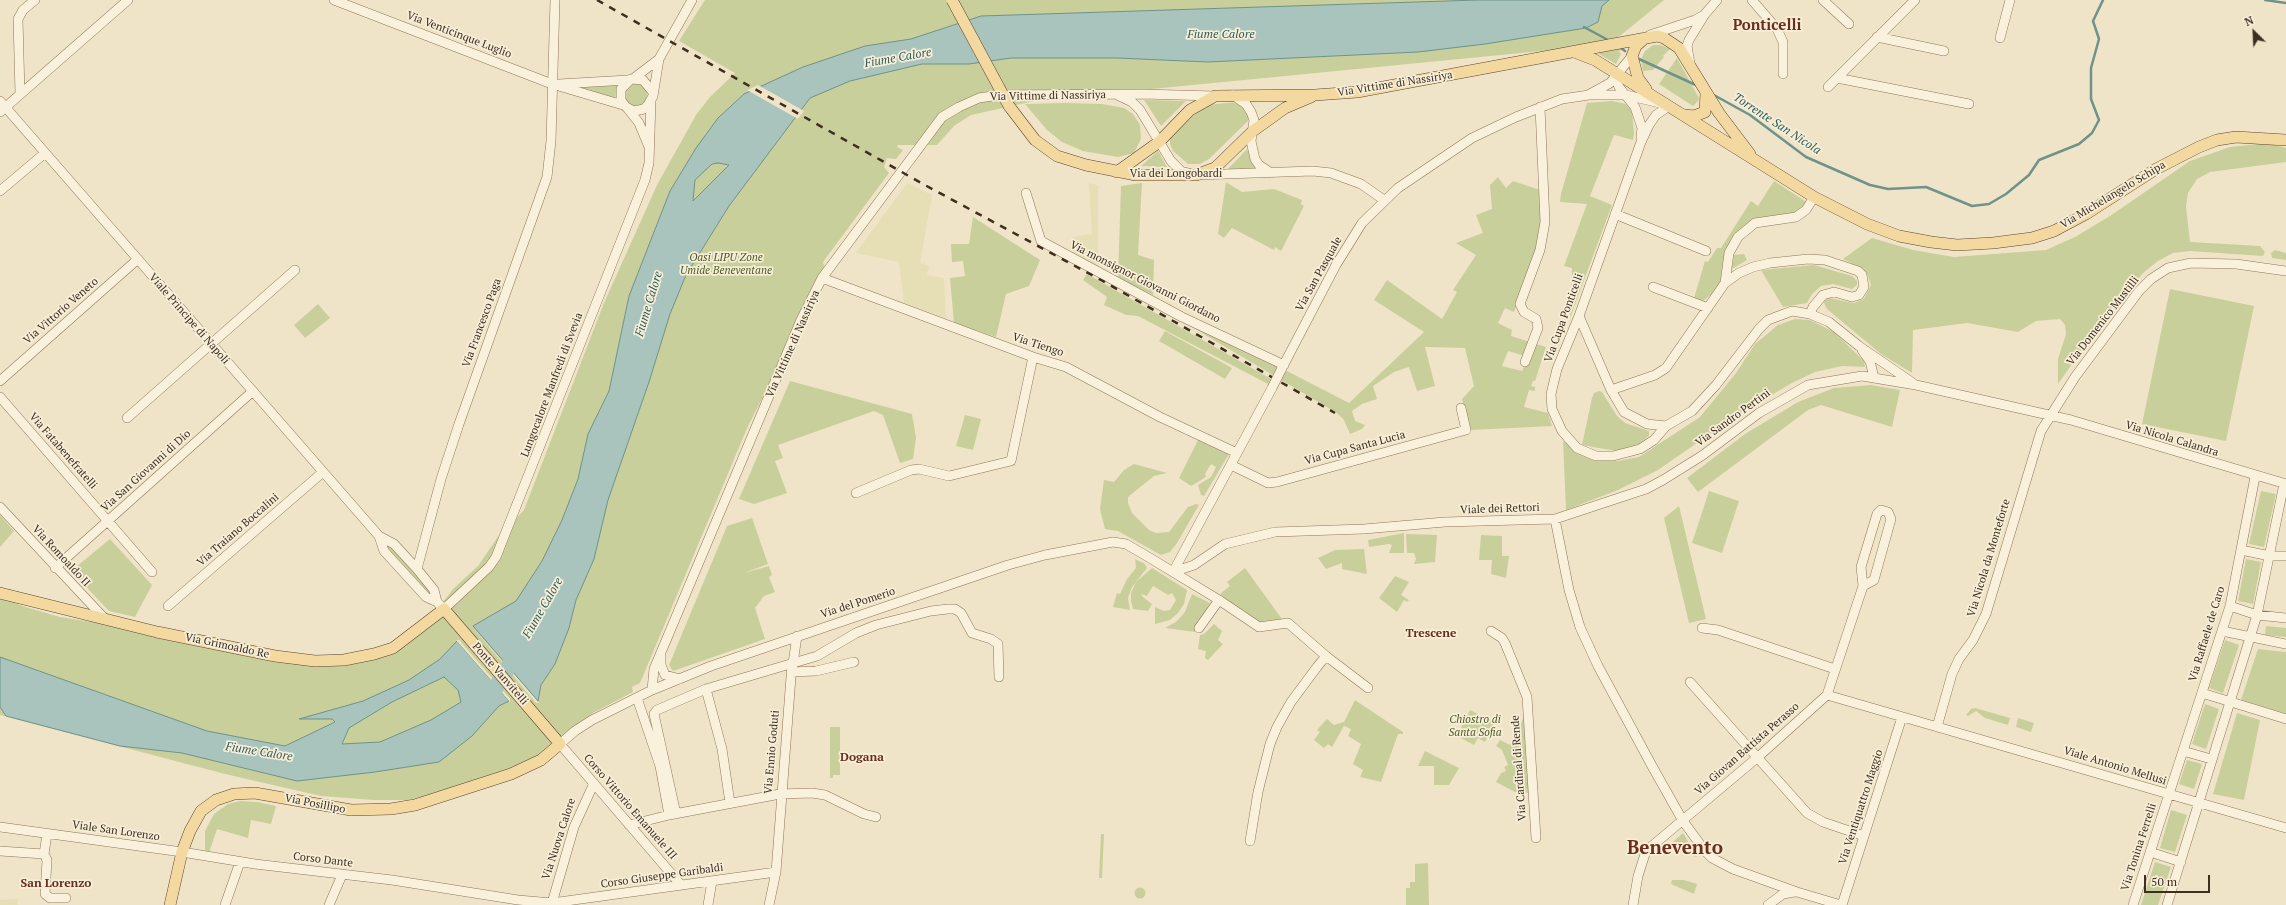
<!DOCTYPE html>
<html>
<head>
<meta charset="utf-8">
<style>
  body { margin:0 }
  #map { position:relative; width:2286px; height:905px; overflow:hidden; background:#f0e4c8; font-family:"PT Serif",serif }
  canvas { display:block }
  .north { position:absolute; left:2234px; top:12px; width:40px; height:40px; -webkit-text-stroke:3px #f7eed8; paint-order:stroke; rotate:336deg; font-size:11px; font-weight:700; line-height:16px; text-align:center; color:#3d2e20 }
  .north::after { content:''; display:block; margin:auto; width:14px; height:18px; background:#3d2e20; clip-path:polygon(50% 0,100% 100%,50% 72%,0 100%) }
  .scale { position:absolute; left:2144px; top:875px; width:66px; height:18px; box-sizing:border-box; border:2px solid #3d2e20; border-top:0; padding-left:5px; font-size:12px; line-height:14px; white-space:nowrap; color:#3d2e20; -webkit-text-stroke:3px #f7eed8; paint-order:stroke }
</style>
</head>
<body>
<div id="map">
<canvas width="2286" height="905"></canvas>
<div class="north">N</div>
<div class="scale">50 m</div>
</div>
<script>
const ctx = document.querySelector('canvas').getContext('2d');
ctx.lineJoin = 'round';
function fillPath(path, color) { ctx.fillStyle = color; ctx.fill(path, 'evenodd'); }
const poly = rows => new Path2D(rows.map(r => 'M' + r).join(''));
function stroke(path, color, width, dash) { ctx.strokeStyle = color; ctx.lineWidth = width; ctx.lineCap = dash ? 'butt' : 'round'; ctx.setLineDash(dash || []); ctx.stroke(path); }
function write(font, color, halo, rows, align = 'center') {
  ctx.font = font + ' "PT Serif",serif'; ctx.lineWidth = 3.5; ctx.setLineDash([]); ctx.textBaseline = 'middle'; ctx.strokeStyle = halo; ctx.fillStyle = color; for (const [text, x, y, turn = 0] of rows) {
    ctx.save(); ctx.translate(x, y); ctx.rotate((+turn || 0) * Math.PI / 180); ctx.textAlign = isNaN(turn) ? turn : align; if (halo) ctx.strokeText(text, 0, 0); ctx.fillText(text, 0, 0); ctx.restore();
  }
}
fillPath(poly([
  [907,183,932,195,920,263,929,266,927,275,944,278,946,318,904,303,899,262,856,253],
  [1089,183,1098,185,1098,268,1073,257,1073,237,1092,234],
  [18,899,18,905,0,905,0,900]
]), '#e6deb5');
fillPath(poly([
  [705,0,1664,0,1621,35,1608,43,1593,46,1039,100,971,115,954,126,937,145,898,145,897,147,903,150,896,159,887,158,884,167,889,173,823,262,826,276,748,426,640,683,632,687,633,692,593,713,584,724,539,756,495,777,441,793,407,800,373,800,321,796,225,774,0,715,0,596,22,606,60,617,311,657,356,654,398,642,434,614,453,589,478,566,497,538,524,510,604,303,657,185,696,115,710,97,735,73,679,41],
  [1661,45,1670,49,1663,56,1664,57,1653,70,1643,71,1641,59,1645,51,1653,45],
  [1623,46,1624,49,1619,51,1621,54,1616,64,1596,52],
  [1677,58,1699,98,1698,101,1693,106,1659,84],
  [618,83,615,99,576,86],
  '623 95a12 12 0 1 1 24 0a12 12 0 1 1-24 0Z',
  [1144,100,1186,101,1161,126],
  [1612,101,1626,104,1632,111,1634,133,1633,140,1614,135,1590,196,1612,205,1570,318,1572,268,1564,266,1587,204,1560,202,1561,194,1587,103],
  [1239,102,1248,113,1248,121,1209,159,1200,164,1188,164,1173,151,1170,144,1170,138,1205,105],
  [1066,103,1102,104,1124,108,1133,114,1140,125,1141,139,1134,153,1118,157,1083,151,1062,142,1047,130,1025,104],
  [2268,143,2286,148,2286,162,2210,172,2197,179,2188,193,2186,206,2190,242,2260,246,2265,252,2263,256,2190,251,2173,253,2158,261,2143,273,2104,318,2058,384,2058,359,2066,334,2065,325,2060,319,2036,321,2018,332,1967,323,1913,330,1912,373,1881,354,1827,309,1824,303,1825,300,1829,298,1854,303,1864,299,1871,285,1868,276,1863,269,1843,259,1872,238,1913,250,1954,257,2046,250,2075,237,2110,216,2190,161,2230,147],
  [1247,149,1256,169,1227,170],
  [1158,151,1167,167,1141,166],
  [1498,177,1506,188,1513,181,1540,190,1542,220,1535,256,1514,312,1505,308,1498,323,1512,330,1511,336,1546,347,1535,381,1533,381,1531,386,1535,387,1535,391,1529,390,1524,407,1548,413,1552,426,1471,430,1462,399,1474,386,1465,348,1425,347,1435,386,1417,391,1409,367,1394,372,1373,386,1377,399,1362,404,1352,411,1355,421,1365,425,1362,429,1350,434,1344,420,1337,413,1185,323,1254,354,1349,403,1424,332,1374,300,1387,280,1442,319,1457,292,1453,290,1476,255,1456,243,1483,233,1476,215,1492,209,1490,185],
  [1508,351,1529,357,1522,371,1502,366],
  [1774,181,1808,203,1800,212,1754,220,1745,225,1731,239,1725,252,1720,283,1714,292,1703,301,1694,298,1705,261,1708,262,1717,248,1721,248,1751,201,1758,206],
  [1226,182,1242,192,1274,189,1302,200,1301,204,1304,206,1281,251,1275,247,1274,250,1232,228,1224,238,1218,234],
  [1142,183,1138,255,1154,260,1153,295,1118,279,1121,186],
  [973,217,1040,260,1029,286,1006,294,996,337,954,323,950,278,965,276,963,261,952,262,951,244,969,244],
  [2275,250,2286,253,2286,260,2272,258,2271,253],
  [1744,254,1747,260,1732,269,1734,255],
  [1814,265,1852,276,1857,281,1857,285,1852,289,1833,284,1821,286,1812,294,1807,303,1783,307,1761,270],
  [1087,274,1271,379,1268,384,1138,316,1126,315,1104,305,1107,297,1083,280],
  [2170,289,2254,306,2226,441,2142,424],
  [318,304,330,318,305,338,294,325],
  [1795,319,1810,320,1834,332,1864,361,1865,367,1842,366,1815,372,1792,383,1736,416,1658,470,1618,490,1566,510,1563,441,1587,457,1617,461,1639,457,1700,417,1736,373,1755,344,1778,325],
  [1165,331,1232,368,1225,379,1159,341],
  [790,381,912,414,916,438,913,459,900,463,883,415,874,411,778,445,783,458,775,461,787,493,754,504,739,499],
  [1871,385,1900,390,1892,427,1821,405,1808,410,1698,492,1687,478,1745,434,1798,402,1834,388],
  [1599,391,1602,392,1617,416,1625,423,1649,431,1649,436,1639,444,1616,451,1582,445,1592,398,1594,393],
  [965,415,981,419,973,450,956,446],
  [1198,440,1229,454,1204,496,1201,495,1198,485,1211,477,1216,467,1211,464,1205,474,1206,477,1191,486,1179,478],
  [1134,464,1167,473,1154,476,1128,497,1128,503,1132,513,1149,530,1156,533,1169,532,1188,507,1196,504,1199,505,1177,543,1170,552,1161,555,1118,531,1105,529,1100,509,1104,480,1114,482,1124,470],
  [1709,491,1739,501,1722,553,1692,543],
  [2261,491,2276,494,2264,547,2249,544],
  [1679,506,1706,619,1689,623,1664,518],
  [0,515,14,531,0,547],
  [752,518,768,564,744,573,769,566,772,575,769,577,775,592,764,596,755,608,765,639,673,671,669,665,727,526],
  [1404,533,1404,553,1389,553,1392,545,1389,544,1369,547,1368,540],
  [1406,534,1437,535,1435,562,1414,564,1416,559,1414,553,1407,553],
  [1481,535,1502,536,1502,556,1509,556,1506,578,1491,574,1492,560,1479,560],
  [110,539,152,585,135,617,109,611,71,571],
  [388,544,431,592,430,594,387,547],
  [1364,549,1367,574,1342,569,1342,563,1326,569,1318,558,1335,550],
  [1135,559,1145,564,1147,568,1132,587,1128,598,1130,610,1113,607,1117,593,1120,594,1127,579,1136,568],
  [2246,559,2261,562,2253,604,2238,601],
  [1152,568,1187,590,1184,604,1178,613,1170,620,1155,624,1155,607,1164,611,1170,610,1176,600,1172,593,1168,595,1153,586,1147,596,1141,594,1143,597,1152,604,1148,611,1133,609,1131,601,1131,593,1136,582],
  [1245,568,1282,619,1263,625,1240,611,1220,594,1230,586,1227,582],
  [1395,576,1409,582,1401,595,1409,600,1407,602,1404,600,1397,612,1379,598],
  [1192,594,1210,603,1195,632,1165,628,1176,622,1185,612],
  [1214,624,1222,631,1218,640,1223,644,1208,660,1205,658,1206,651,1198,649,1200,635,1204,634],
  [2266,626,2286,628,2286,637,2265,635],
  [2225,640,2239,645,2223,693,2209,688],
  [2258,649,2286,652,2286,714,2241,700],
  [1355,700,1403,732,1403,734,1398,734,1381,782,1360,777,1363,770,1353,764,1361,744,1348,736,1351,729,1344,726,1332,747,1328,744,1324,748,1314,740,1320,732,1317,730,1327,719,1334,725,1344,722],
  [2205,704,2219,709,2206,749,2192,744],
  [1975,708,2010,718,2008,725,1985,718,1976,711,1968,716,1966,715,1971,709],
  [1470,710,1495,722,1485,742,1478,738,1474,745,1457,736],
  [2237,713,2260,720,2244,800,2213,794],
  [1525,715,1529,793,1515,792,1496,782,1501,773,1506,771,1504,767,1508,765,1502,750,1496,746,1500,740,1510,745],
  [2018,718,2034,723,2031,732,2016,727],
  [830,727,840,727,840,775,833,775,833,778,830,778],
  [1425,751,1459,768,1449,785,1434,785,1434,766,1418,766],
  [2187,760,2202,764,2194,789,2179,784],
  [240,801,257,802,276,806,271,824,251,820,248,838,217,829,209,853,205,850,205,831,214,814,228,804],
  [2171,810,2187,815,2175,852,2160,848],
  [1683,833,1697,857,1666,848],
  [1101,834,1104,834,1102,878,1099,878],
  [2155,862,2171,867,2158,905,2141,905],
  [1428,863,1429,905,1406,905,1406,888,1410,888,1410,882,1415,882,1415,864],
  [1672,880,1684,880,1697,884,1694,894,1673,885,1671,883],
  '1134.5 893a5.5 5.5 0 1 1 11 0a5.5 5.5 0 1 1-11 0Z'
]), '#c9cf9b');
const water = poly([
  [1477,0,1609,0,1602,6,1598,22,1586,28,1485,44,1418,52,1208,62,1117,58,1011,58,969,64,922,64,850,81,810,98,729,206,686,275,670,314,649,382,608,500,594,559,576,600,569,628,555,664,541,685,538,701,473,626,516,601,542,561,562,520,578,479,588,434,609,391,629,296,670,191,696,148,718,118,744,94,803,67,865,46,911,39,981,16,1477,0],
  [718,163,729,165,693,201,695,180,712,164,718,163],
  [457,641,509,701,499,706,472,736,439,762,375,772,297,781,182,753,120,746,6,716,0,707,0,657,207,731,285,746,335,722,332,719,299,719,363,701,409,680,440,659,457,641],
  [444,677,458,690,461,702,431,720,380,742,342,744,349,728,392,702,444,677]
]);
fillPath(water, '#a9c4bc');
stroke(water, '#6f938a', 1);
fillPath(poly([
  [758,85,804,111,798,119,747,90],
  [471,625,539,703,536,703],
  [456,640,459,640,510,699,510,702]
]), '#f0e4c8');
stroke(poly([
  [2265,0,2286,3],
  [1584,27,1608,40],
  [1619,47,1625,51],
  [1639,59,1698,86],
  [1712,94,1750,115,1806,157,1870,185,1888,189,1926,187,1972,206,1989,204,2006,194,2029,175,2039,160,2079,144,2092,133,2099,120,2091,99,2091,68,2099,39,2093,21,2103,0]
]), '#6f938a', 2.5);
stroke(poly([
  [485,705,519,650]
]), '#a9c4bc', 16);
const minor = poly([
  [334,0,552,84,623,105],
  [1752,0,1777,29,1783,42,1783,74],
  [1823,0,1849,24],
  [1650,35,1695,20,1704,15],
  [1877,37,1944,51],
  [2000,38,2010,0],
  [1690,63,1687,46,1689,40,1705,14,1717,0],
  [634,78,659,59],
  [1615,78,1619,87,1635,107,1642,128,1641,137],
  [1837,78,1969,104],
  [559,84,628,80],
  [1828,87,1915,0],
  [652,91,643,80,631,79,621,89,621,100,626,107,634,111,644,109,648,105,653,96,659,59,692,0],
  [20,94,18,19,23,10,35,0],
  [1590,94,1610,83,1632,56],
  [1233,95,1246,104,1251,112,1254,120,1251,141,1255,159,1259,165,1271,173],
  [1119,96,1132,102,1140,110,1171,161,1181,171,1196,175,1313,171,1331,173,1361,184,1384,200],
  [0,101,379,536,384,551,426,597,437,602],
  [628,109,639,123,649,147],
  [0,112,128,0],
  [0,191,45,153],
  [1026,193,1041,241,1182,317,1284,365],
  [1615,214,1706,251],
  [822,278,1033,357,1066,367,1160,417,1237,453],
  [1725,283,1729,253,1738,237,1755,223,1796,217,1806,210,1814,197],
  [1653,287,1708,308],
  [1579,316,1611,390,1624,412,1647,424,1666,426,1692,411,1716,385,1759,329,1768,320,1792,311,1810,314,1829,322,1859,346,1913,383],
  [1862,350,1870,361,1874,378],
  [1525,362,1538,328,1536,319,1524,312,1520,304,1540,250,1545,222,1540,107],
  [1281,370,1336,265,1362,223,1398,188,1472,138,1516,117,1562,99,1589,95,1626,95,1660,103],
  [0,381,138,259],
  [1611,390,1655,375,1666,368,1725,283,1739,273,1753,267,1770,263,1808,259,1825,260,1858,271,1862,275,1864,287,1859,295,1852,297,1834,292,1823,295,1813,307,1810,314],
  [0,397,152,572],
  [127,418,295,270],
  [1666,426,1654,440,1640,449,1613,456,1596,456,1577,448,1562,431,1552,409,1551,394,1557,369,1579,316,1641,142,1649,125,1656,115,1669,106],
  [1231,465,1268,483,1277,482,1466,430,1461,408],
  [856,493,911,470,919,469,949,476,1011,461,1033,357],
  [0,507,105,619],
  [1555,519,1569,590,1580,627,1598,666,1652,766,1683,821,1705,851,1712,858,1733,869,1797,892,1841,905],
  [379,536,394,544,417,569,434,590,437,602,444,609,489,567,496,557,645,180,649,163,651,101],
  [2241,550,2270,556,2286,556],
  [55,568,253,391],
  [417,569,441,479,459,424,547,177,551,141,555,0],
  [1173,572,1194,565,1225,544,1275,532,1364,529,1445,522,1555,519,1646,489,1663,480,1703,455,1759,413,1808,385,1862,376,1916,385,2071,420,2286,484],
  [1173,572,1272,388],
  [168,606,323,472],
  [2230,606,2257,615,2286,618],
  [1199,628,1219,600],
  [1702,628,1718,630,1835,669],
  [1491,631,1502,638,1505,643,1527,697,1536,838],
  [2222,631,2286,644],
  [661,656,661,665,665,675,680,679],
  [791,672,816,671,854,662],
  [1690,682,1807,813,1823,822,1864,836],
  [706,689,722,749,730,803],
  [652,690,654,669,801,320,822,278,942,117,959,107,979,98,999,95,1142,94,1215,96],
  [2202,693,2286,719],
  [1827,695,2286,828],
  [637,698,660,766,669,815],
  [1937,727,1952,674,1959,659,1973,640,1986,614,2041,431,2075,377,2139,291,2151,279,2168,268,2191,263,2236,264,2286,271],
  [2183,751,2211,759],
  [676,814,654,714,657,710,706,689,817,656,856,633,876,625,931,611,948,609,955,609,961,613,972,633,991,639,998,644,999,677],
  [629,825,669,815,780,794,812,793,825,795,864,814,876,817],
  [0,827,182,852,255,864,392,880,518,900,552,903,776,872],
  [1250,841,1258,792,1270,744,1277,727,1291,702,1317,667,1326,656,1368,688],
  [0,851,44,854],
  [2150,852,2181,862],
  [44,854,47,860,45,894,50,898,66,898],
  [44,854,47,834],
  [681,885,560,744,575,731,592,720,652,690,711,666,1008,565,1045,555,1113,542,1126,544,1150,558,1219,600,1259,627,1288,623,1326,656],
  [552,903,574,827,594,783],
  [225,905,240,862],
  [329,905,342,875],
  [708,905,712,881],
  [769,905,776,872,791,677,797,636],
  [1633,905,1638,876,1646,851,1758,757,1827,695,1863,586,1861,567,1877,514,1881,510,1888,512,1891,519,1874,580,1863,586],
  [1768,905,1783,894,1795,892],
  [1842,905,1902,717],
  [2133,905,2230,606,2255,477],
  [2167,905,2257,615,2284,484]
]);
const major = poly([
  [1645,38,1636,46,1632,56,1638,78,1646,89],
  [1574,52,1595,60,1814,197,1867,224,1899,236,1931,242,1957,245,1993,243,2032,238,2054,231,2086,214,2156,169,2199,147,2217,140,2236,137,2286,140],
  [1009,106,1035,140,1057,156,1086,165,1136,175,1196,175,1215,168,1253,131,1285,108,1311,97],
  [1685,115,1694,116,1705,112,1706,93],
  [1117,172,1159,142,1190,110,1215,96,1315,95,1357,92,1657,36,1664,38,1679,48,1719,113,1750,154],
  [0,593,157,632,275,656,315,661,344,660,374,654,393,648,444,609,560,744,541,760,511,774,415,805,391,809,351,810,255,793,234,794,216,800,201,811,190,831,182,852,170,905]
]);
stroke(minor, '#8d765c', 10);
stroke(major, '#5b4430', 12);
stroke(minor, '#faf1dc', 9);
stroke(major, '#f3d9a0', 11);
stroke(poly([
  [597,0,923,184,1101,280,1335,413]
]), '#3d2e20', 2.5, [7, 7]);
const minorBridge = poly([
  [1272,388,1281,370]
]);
const majorBridge = poly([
  [952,0,1009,106]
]);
stroke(minorBridge, '#8d765c', 10, []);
stroke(majorBridge, '#5b4430', 12, []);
stroke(minorBridge, '#faf1dc', 9);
stroke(majorBridge, '#f3d9a0', 11);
write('11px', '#3d2e20', '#f7eed8', [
  ["Via Venticinque Luglio",459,35,21],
  ["Via Vittime di Nassiriya",1395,84,-9],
  ["Via Vittime di Nassiriya",1048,96,-1],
  ["Via dei Longobardi",1176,174],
  ["Via Michelangelo Schipa",2113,195,-31],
  ["Via San Pasquale",1319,274,-61],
  ["Via monsignor Giovanni Giordano",1145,282,27],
  ["Via Vittorio Veneto",61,311,-41],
  ["Via Cupa Ponticelli",1564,318,-70],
  ["Viale Principe di Napoli",189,319,49],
  ["Via Domenico Mustilli",2103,321,-52],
  ["Via Francesco Paga",482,323,-70],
  ["Via Vittime di Nassiriya",793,344,-66],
  ["Via Tiengo",1038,345,18],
  ["Lungocalore Manfredi di Svevia",552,385,-69],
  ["Via Sandro Pertini",1733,418,-36],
  ["Via Nicola Calandra",2172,439,17],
  ["Via Cupa Santa Lucia",1355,448,-15],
  ["Via Fatabenefratelli",63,451,49],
  ["Via San Giovanni di Dio",146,471,-42],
  ["Viale dei Rettori",1500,509,-2],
  ["Via Traiano Boccalini",238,530,-41],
  ["Via Romoaldo II",61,556,47],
  ["Via Nicola da Monteforte",1989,558,-73],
  ["Via del Pomerio",858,603,-18],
  ["Via Raffaele de Caro",2207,634,-73],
  ["Via Grimoaldo Re",227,646,12],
  ["Ponte Vanvitelli",500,674,49],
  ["Via Giovan Battista Perasso",1747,749,-41],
  ["Via Ennio Goduti",772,752,-85],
  ["Viale Antonio Mellusi",2115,766,17],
  ["Via Cardinal di Rende",1519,768,-94],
  ["Via Posillipo",315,804,11],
  ["Corso Vittorio Emanuele III",630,807,49],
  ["Via Ventiquattro Maggio",1861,807,-72],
  ["Viale San Lorenzo",116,831,8],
  ["Via Nuova Calore",559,839,-72],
  ["Via Tonina Ferrelli",2139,847,-72],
  ["Corso Dante",323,860,7],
  ["Corso Giuseppe Garibaldi",662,876,-8]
]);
write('italic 11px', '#4d5a26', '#f7eed8', [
  ["Oasi LIPU Zone",726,258],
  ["Umide Beneventane",726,271],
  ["Chiostro di",1475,720],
  ["Santa Sofia",1475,733]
]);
write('italic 12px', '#2f5d5a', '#f7eed8', [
  ["Fiume Calore",1221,35],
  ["Fiume Calore",898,58,-10],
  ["Torrente San Nicola",1777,124,33],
  ["Fiume Calore",649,304,-73],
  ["Fiume Calore",543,608,-60],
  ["Fiume Calore",259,752,9]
]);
write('bold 12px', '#6b2e1e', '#f7eed8', [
  ["Trescene",1431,634],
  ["Dogana",862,758],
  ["San Lorenzo",56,884]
]);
write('bold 15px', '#6b2e1e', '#f7eed8', [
  ["Ponticelli",1767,26]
]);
write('bold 19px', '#6b2e1e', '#f7eed8', [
  ["Benevento",1675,849]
]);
</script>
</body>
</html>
